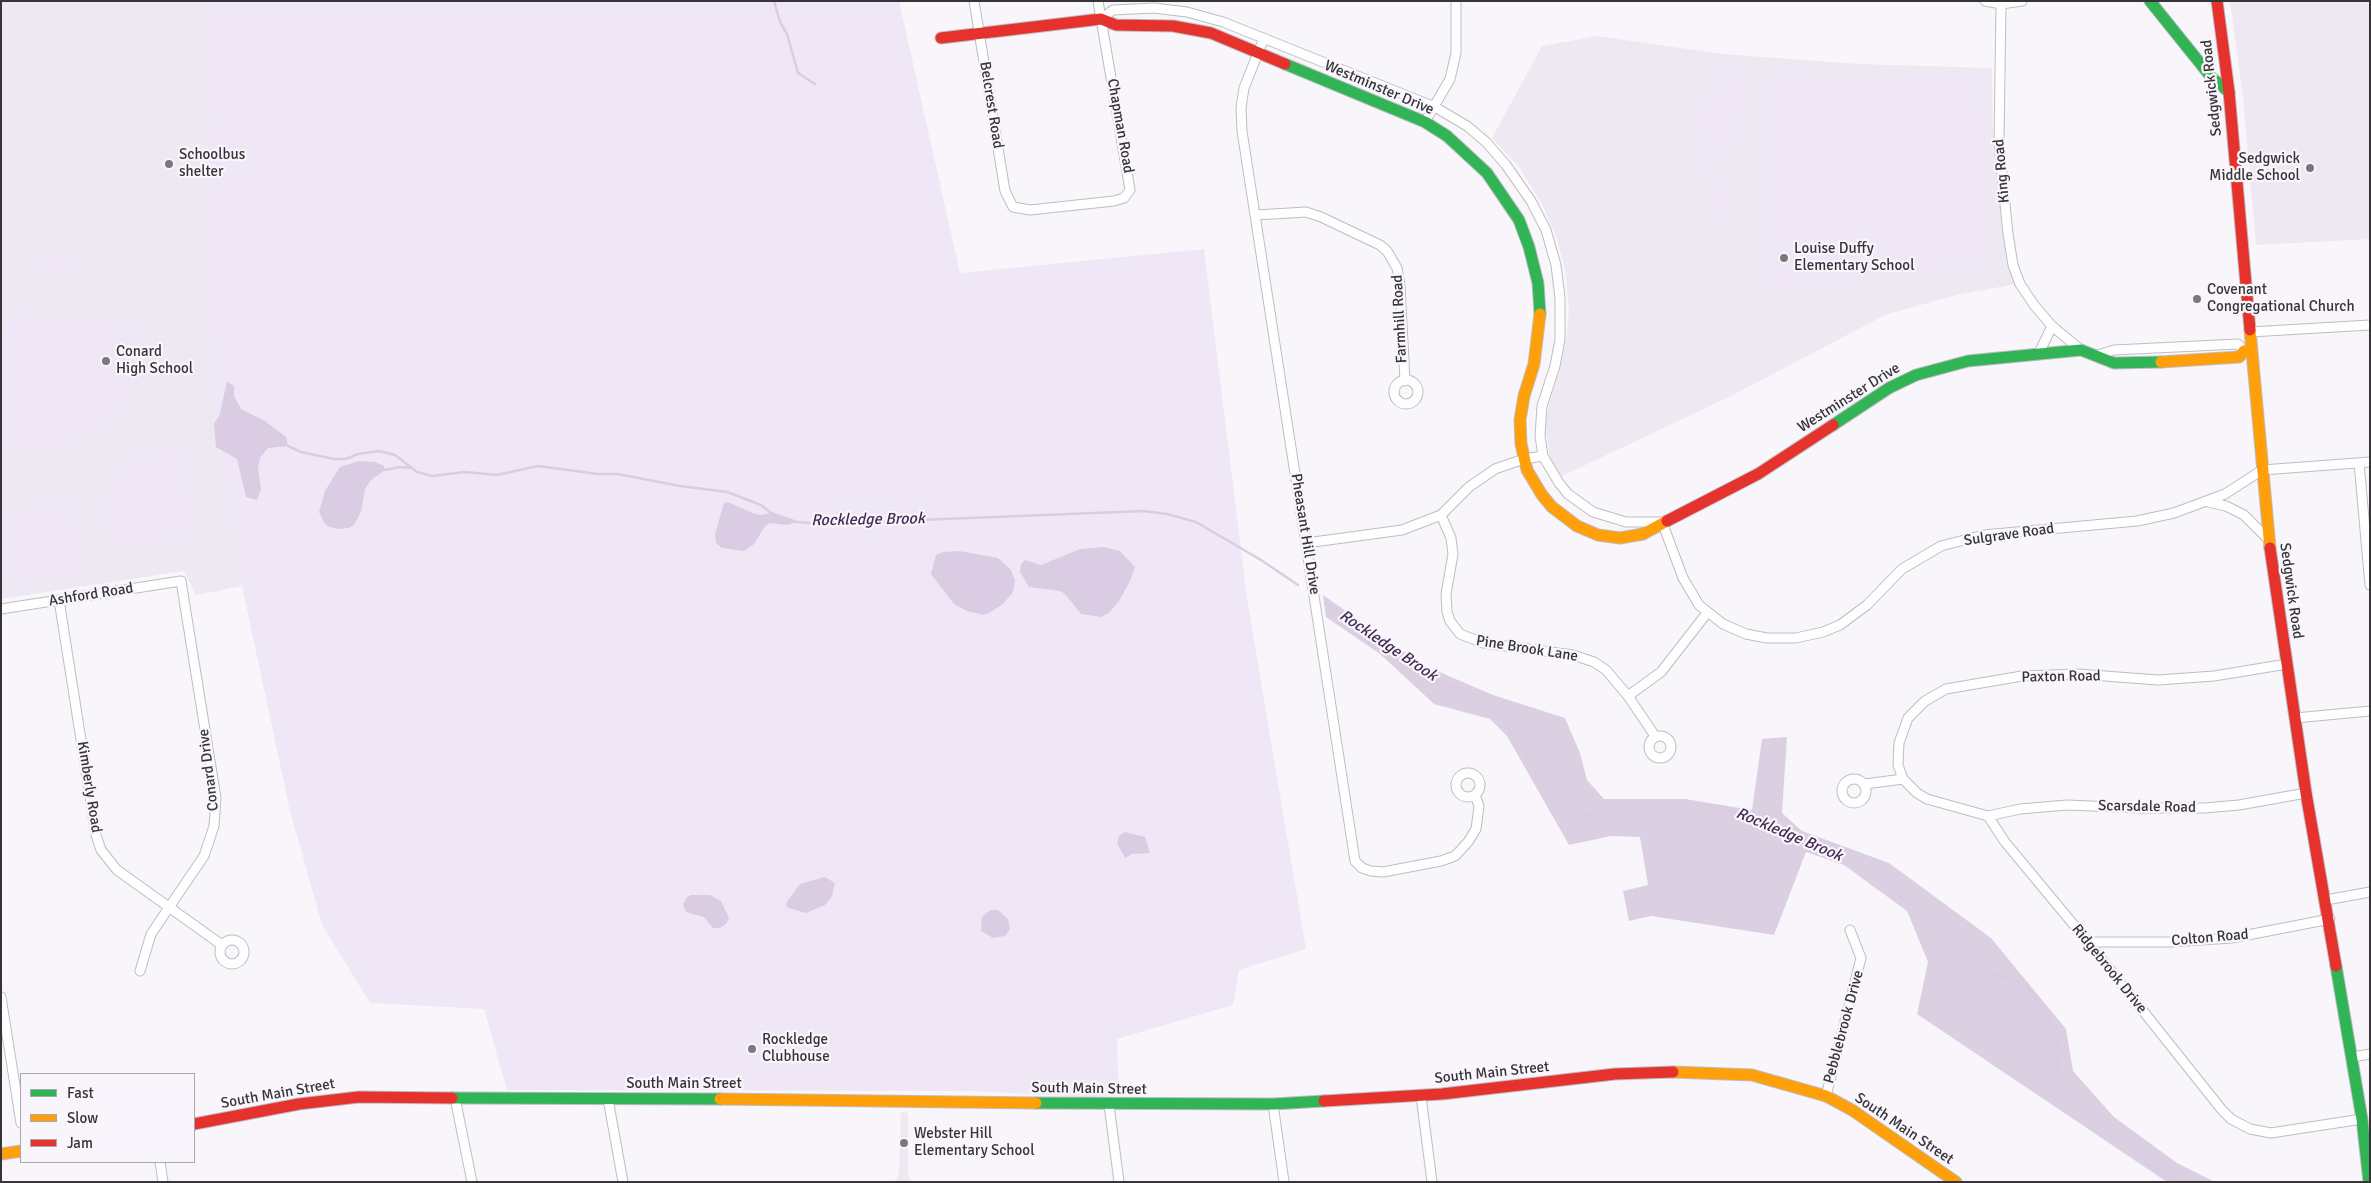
<!DOCTYPE html>
<html>
<head>
<meta charset="utf-8">
<style>
  body { margin:0 }
  #map { position:relative; width:2371px; height:1183px; overflow:hidden; background:#f9f6fb; font-family:Signika,sans-serif }
  canvas { display:block }
  .frame { position:absolute; inset:0; border:2px solid #363437; pointer-events:none }
  .legend { position:absolute; left:20px; top:1073px; width:175px; height:90px; box-sizing:border-box; background:#f9f5fc; border:1px solid #aba8ad; margin:0; padding:6px 9px; list-style:none; font-size:15px; color:#363437 }
  .legend li { display:flex; align-items:center; gap:10px; height:25px }
  .legend b { width:25px; border:1px solid #aba8ad }
</style>
</head>
<body>
<div id="map">
<canvas width="2371" height="1183"></canvas>
<div class="frame"></div>
<ul class="legend">
<li><b style="height:6px;background:#30b455"></b>Fast</li>
<li><b style="height:6px;background:#ff9f0a"></b>Slow</li>
<li><b style="height:6px;background:#e5322d"></b>Jam</li>
</ul>
</div>
<script>
const ctx = document.querySelector('canvas').getContext('2d');
ctx.lineJoin = 'round';
function fillPath(path, color) { ctx.fillStyle = color; ctx.fill(path, 'evenodd'); }
const poly = rows => new Path2D(rows.map(r => 'M' + r).join(''));
function stroke(path, color, width, dash) { ctx.strokeStyle = color; ctx.lineWidth = width; ctx.lineCap = dash ? 'butt' : 'round'; ctx.setLineDash(dash || []); ctx.stroke(path); }
function write(font, color, halo, rows, align = 'center') {
  ctx.font = font + ' Signika,sans-serif'; ctx.lineWidth = 4.5; ctx.setLineDash([]); ctx.textBaseline = 'middle'; ctx.strokeStyle = halo; ctx.fillStyle = color; for (const [text, x, y, turn = 0] of rows) {
    ctx.save(); ctx.translate(x, y); ctx.rotate((+turn || 0) * Math.PI / 180); ctx.textAlign = isNaN(turn) ? turn : align; if (halo) ctx.strokeText(text, 0, 0); ctx.fillText(text, 0, 0); ctx.restore();
  }
}
fillPath(poly([
  [1,1,203,1,209,123,200,251,221,471,242,586,196,595,184,571,1,599],
  [2230,1,2370,1,2370,239,2256,245,2243,97],
  [1597,36,1722,54,1859,64,1992,68,1993,148,2007,265,2016,284,1956,295,1885,315,1729,397,1560,477,1550,457,1545,428,1549,405,1560,369,1567,332,1569,308,1565,269,1556,236,1542,204,1519,167,1492,138,1542,46],
  [901,1112,908,1113,908,1173,911,1182,895,1182,899,1174]
]), '#ede8f1');
fillPath(poly([
  [203,1,899,1,960,273,1204,249,1247,598,1306,949,1239,970,1233,1005,1117,1039,1119,1095,1090,1097,971,1091,507,1090,484,1009,370,1003,322,925,290,811,242,586,221,471,200,251,209,123],
  [1720,67,1747,70,1751,111,1726,156,1687,133,1700,102,1703,103],
  [1768,71,1981,76,1990,266,1760,293],
  [1703,145,1706,148,1710,172,1691,175,1686,151],
  [1716,175,1731,183,1737,216,1715,221,1708,209,1707,198,1709,189],
  [39,249,78,252,77,273,38,271],
  [4,310,138,323,137,376,117,421,75,446,25,451,1,449],
  [182,443,200,539,107,551,102,504,114,469,150,446],
  [75,498,88,574,1,590,1,510]
]), '#f0e7f6');
fillPath(poly([
  [1323,595,1423,665,1493,695,1565,718,1580,753,1587,780,1604,799,1685,799,1752,810,1762,739,1787,737,1782,813,1802,831,1889,863,1991,938,2066,1029,2073,1071,2114,1117,2177,1163,2215,1182,2167,1182,1917,1014,1928,962,1907,911,1844,865,1806,852,1774,935,1651,916,1629,921,1623,891,1648,885,1640,837,1611,836,1569,845,1507,736,1490,719,1434,704,1380,654,1326,617]
]), '#dad0e2');
fillPath(poly([
  [227,381,234,386,234,396,241,409,265,421,286,437,288,446,268,448,260,458,258,469,261,490,257,500,246,497,237,459,216,447,214,424,220,414],
  [359,461,375,462,384,466,385,470,371,480,365,489,361,512,354,525,349,528,339,529,330,527,325,524,319,512,325,491,340,467],
  [728,502,755,514,761,515,771,513,797,522,787,525,769,523,765,526,754,544,744,551,722,548,716,543,715,534,724,503],
  [1104,547,1120,551,1135,567,1130,581,1119,601,1109,613,1101,617,1081,614,1065,594,1060,591,1029,587,1020,572,1021,564,1025,560,1041,565,1080,549],
  [959,551,998,558,1011,570,1015,580,1013,592,1003,604,989,613,983,615,967,611,954,604,931,574,936,555,943,552],
  [1125,832,1145,837,1150,853,1132,854,1125,858,1117,843,1119,836],
  [825,877,835,883,832,896,825,905,806,913,788,908,786,905,788,900,800,884],
  [691,895,710,895,721,901,729,918,726,924,720,928,713,928,704,917,686,912,683,904,686,898],
  [990,910,998,910,1008,919,1010,929,1005,936,993,938,981,931,982,917]
]), '#dacce2');
stroke(poly([
  [774,1,780,22,787,34,798,73,815,84],
  [288,446,301,452,334,459,346,459,358,454,379,451,395,455,417,472,432,476,465,472,497,475,538,466,598,474,618,474,680,486,727,492,761,505,771,513,785,518,797,522,820,524,1143,511,1167,514,1196,522,1261,560,1298,585],
  [385,470,399,467,412,468],
  [1325,603,1395,651,1425,675,1446,685,1465,690,1493,705,1558,801,1580,815,1595,814,1621,804,1634,803,1684,803,1719,807,1816,843,1865,869,1925,916,1972,963,1984,972,2023,983,2032,993,2055,1030,2059,1048,2056,1081,2066,1093,2157,1171,2186,1182]
]), '#dacce2', 2.5);
const street = poly([
  [974,1,1005,191,1013,207,1030,210,1114,201,1124,198,1130,190,1098,1],
  [1985,1,2001,4,2022,1],
  [2001,4,1999,144,2008,234,2013,265,2020,284,2034,305,2052,326,2081,350],
  [1101,19,1113,10,1154,8,1187,12,1223,22,1435,107,1467,126,1486,142,1506,165,1531,201,1546,230,1556,265,1560,298,1560,339,1555,366,1542,406,1540,436,1543,456,1559,483,1568,494,1593,512,1626,522,1662,522,1683,578,1699,605,1723,624,1746,634,1767,638,1796,638,1823,632,1840,625,1867,605,1902,569,1941,546,1984,535,2137,521,2174,513,2225,494,2262,470,2370,462],
  [1264,38,1244,88,1241,108,1242,131,1355,861,1362,868,1371,871,1383,872,1441,861,1455,856,1468,842,1476,829,1479,806,1475,795],
  [1425,122,1450,79,1456,53,1456,1],
  [1256,215,1306,212,1321,217,1380,245,1387,251,1397,268,1400,285,1405,381],
  [2250,332,2370,325],
  [2038,355,2052,326],
  [2098,355,2114,350,2238,344,2244,351],
  '1394 392a12 12 0 1 1 24 0a12 12 0 1 1-24 0Z',
  [2359,463,2370,585],
  [2208,502,2226,506,2244,515,2269,540],
  [1441,515,1451,538,1453,554,1446,594,1447,612,1450,621,1460,634,1483,643,1573,655,1594,662,1606,670,1628,696,1655,736],
  [1306,543,1402,530,1441,515,1469,487,1495,469,1524,459,1543,456],
  [59,600,96,835,101,850,117,870,222,945],
  [1,609,181,581,216,798,214,826,204,856,151,934,140,971],
  [1628,696,1661,672,1707,613],
  [2295,718,2370,711],
  '1649 747a11 11 0 1 1 22 0a11 11 0 1 1-22 0Z',
  '1456 785a12 12 0 1 1 24 0a12 12 0 1 1-24 0Z',
  '1842 791a12 12 0 1 1 24 0a12 12 0 1 1-24 0Z',
  [1903,779,1898,765,1899,743,1908,718,1925,701,1946,689,2022,676,2078,674,2158,680,2214,676,2287,664],
  [1865,784,1903,779,1917,793,1927,799,1988,816,2005,842,2088,942,2222,1110,2231,1119,2250,1129,2271,1133,2362,1119],
  [1988,816,2020,809,2067,805,2140,808,2205,808,2239,805,2306,793],
  [2326,900,2370,892],
  '220 952a12 12 0 1 1 24 0a12 12 0 1 1-24 0Z',
  [2088,942,2170,942,2232,938,2330,919],
  [1,997,21,1123],
  [2352,1057,2370,1054],
  [1421,1096,1432,1182],
  [1826,1096,1861,958,1850,930],
  [455,1098,472,1182],
  [608,1099,623,1182],
  [1273,1104,1284,1182],
  [1109,1105,1119,1182],
  [160,1162,163,1182]
]);
const fast = poly([
  [2150,1,2212,78,2229,92],
  [1285,64,1425,122,1447,136,1487,173,1519,220,1529,247,1538,283,1540,314],
  [1833,425,1889,388,1916,375,1968,361,2081,350,2114,363,2161,362],
  [2336,966,2362,1119,2369,1182],
  [452,1098,720,1099],
  [1036,1103,1273,1104,1324,1101]
]);
const slow = poly([
  [1540,314,1534,364,1524,396,1520,420,1521,444,1527,470,1542,495,1552,507,1577,526,1598,535,1620,538,1643,534,1667,521],
  [2250,330,2270,548],
  [2161,362,2239,357,2244,351,2251,350],
  [1673,1072,1752,1075,1826,1096,1852,1110,1956,1182],
  [720,1099,1036,1103],
  [1,1154,21,1151]
]);
const jam = poly([
  [2217,1,2229,92,2250,330],
  [941,38,1101,19,1116,25,1173,26,1211,33,1285,64],
  [1667,521,1758,474,1833,425],
  [2270,548,2306,793,2336,966],
  [1324,1101,1442,1094,1615,1074,1673,1072],
  [194,1124,299,1104,359,1097,452,1098]
]);
stroke(street, '#bfbdc1', 11);
stroke(fast, '#bfbdc1', 13);
stroke(slow, '#bfbdc1', 13);
stroke(jam, '#bfbdc1', 13);
stroke(street, '#fefefe', 9);
stroke(fast, '#30b455', 11);
stroke(slow, '#ff9f0a', 11);
stroke(jam, '#e5322d', 11);
for (const [x, y, r, color] of [
  [169,164,5,"#7a787c"],
  [2310,168,5,"#7a787c"],
  [1784,258,5,"#7a787c"],
  [2197,299,5,"#7a787c"],
  [106,361,5,"#7a787c"],
  [752,1049,5,"#7a787c"],
  [904,1143,5,"#7a787c"]
]) { const dot = new Path2D(); dot.arc(x, y, r, 0, 2 * Math.PI); ctx.fillStyle = color; ctx.fill(dot); stroke(dot, '#f9f5fc', 2); }
write('15px', '#363437', '#f9f5fc', [
  ["Westminster Drive",1379,88,23],
  ["Sedgwick Road",2212,88,-96],
  ["Belcrest Road",991,105,81],
  ["Chapman Road",1120,126,80],
  ["King Road",2002,171,-95],
  ["Farmhill Road",1400,319,-93],
  ["Westminster Drive",1849,398,-32],
  ["Pheasant Hill Drive",1305,534,81],
  ["Sulgrave Road",2009,535,-8],
  ["Sedgwick Road",2291,591,82],
  ["Ashford Road",91,595,-9],
  ["Pine Brook Lane",1527,649,9],
  ["Paxton Road",2061,677,-1],
  ["Conard Drive",209,770,-97],
  ["Kimberly Road",89,787,81],
  ["Scarsdale Road",2147,807,1],
  ["Colton Road",2210,938,-5],
  ["Ridgebrook Drive",2109,969,51],
  ["Pebblebrook Drive",1844,1027,-75],
  ["South Main Street",1492,1073,-6],
  ["South Main Street",684,1084],
  ["South Main Street",1089,1089,1],
  ["South Main Street",278,1094,-10],
  ["South Main Street",1904,1129,34]
]);
write('15px', '#363437', '#f9f5fc', [
  ["Schoolbus",179,155],
  ["shelter",179,172],
  ["Sedgwick",2300,159,"right"],
  ["Middle School",2300,176,"right"],
  ["Louise Duffy",1794,249],
  ["Elementary School",1794,266],
  ["Covenant",2207,290],
  ["Congregational Church",2207,307],
  ["Conard",116,352],
  ["High School",116,369],
  ["Rockledge",762,1040],
  ["Clubhouse",762,1057],
  ["Webster Hill",914,1134],
  ["Elementary School",914,1151]
], 'left');
write('italic 16px', '#432a52', '#f9f5fc', [
  ["Rockledge Brook",868,520,-1],
  ["Rockledge Brook",1388,646,34],
  ["Rockledge Brook",1789,835,23]
]);
</script>
</body>
</html>
